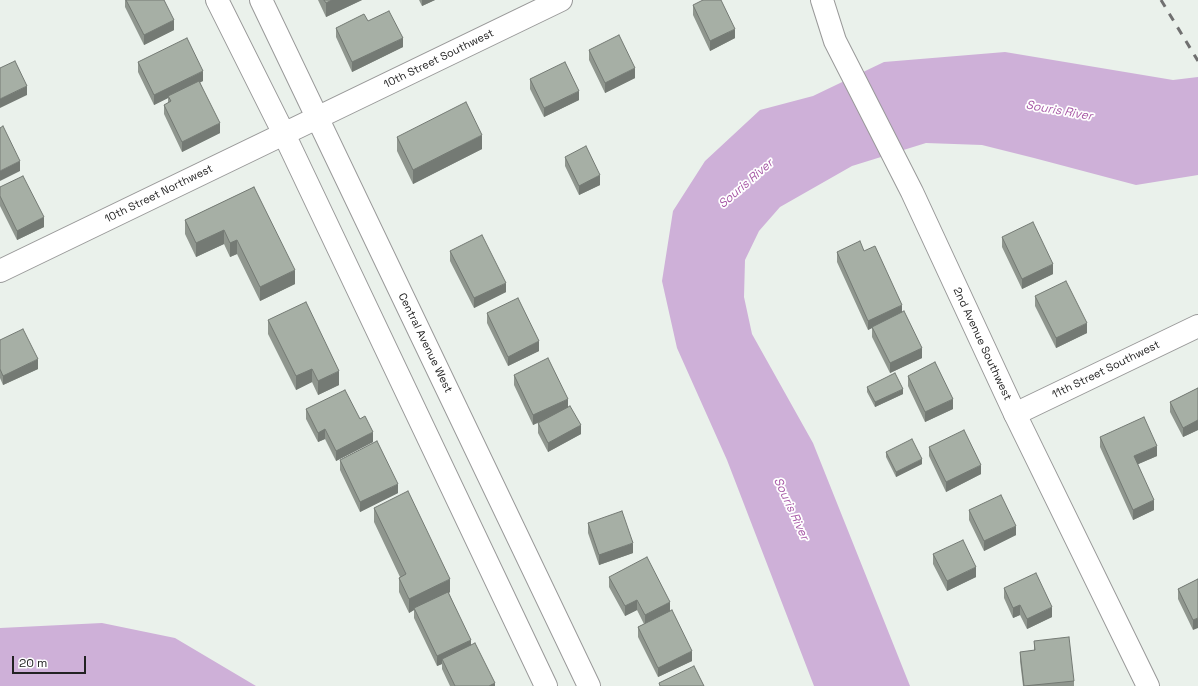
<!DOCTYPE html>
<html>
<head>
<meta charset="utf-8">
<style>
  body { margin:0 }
  #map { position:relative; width:1198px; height:686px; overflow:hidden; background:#eaf1eb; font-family:"Space Grotesk",sans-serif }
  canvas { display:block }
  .scale { position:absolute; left:12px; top:656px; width:74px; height:18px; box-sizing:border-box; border:2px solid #222; border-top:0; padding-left:5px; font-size:12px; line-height:14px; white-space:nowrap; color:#222; -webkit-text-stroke:3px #fff; paint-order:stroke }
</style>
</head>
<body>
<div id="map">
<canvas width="1198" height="686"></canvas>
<div class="scale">20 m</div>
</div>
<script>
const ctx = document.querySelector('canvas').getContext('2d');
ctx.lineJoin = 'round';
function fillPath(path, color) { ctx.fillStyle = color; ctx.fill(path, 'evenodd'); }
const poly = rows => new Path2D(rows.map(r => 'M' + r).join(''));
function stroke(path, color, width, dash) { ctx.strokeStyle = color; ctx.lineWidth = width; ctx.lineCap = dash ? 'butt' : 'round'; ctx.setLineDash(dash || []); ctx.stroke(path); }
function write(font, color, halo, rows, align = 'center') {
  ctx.font = font + ' "Space Grotesk",sans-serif'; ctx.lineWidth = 3.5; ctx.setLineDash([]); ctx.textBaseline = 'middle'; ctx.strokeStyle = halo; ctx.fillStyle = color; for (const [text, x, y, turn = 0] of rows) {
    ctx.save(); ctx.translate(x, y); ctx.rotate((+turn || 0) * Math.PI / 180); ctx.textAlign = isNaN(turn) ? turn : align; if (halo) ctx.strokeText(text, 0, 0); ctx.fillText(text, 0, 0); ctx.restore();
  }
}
fillPath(poly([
  [1005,52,1173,80,1198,77,1198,175,1136,185,1034,158,982,145,926,143,852,166,780,207,759,231,745,260,744,297,752,334,813,443,910,686,814,686,727,460,677,348,662,281,673,211,705,161,760,110,813,96,884,62],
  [102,623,175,638,256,686,0,686,0,628]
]), '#ceb0d8');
const minor = poly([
  [217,0,284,134,546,686],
  [261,0,589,686],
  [0,271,561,0],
  [1015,414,1198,326]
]);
const tertiary = poly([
  [822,0,835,41,912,192,1015,414,1148,686]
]);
stroke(minor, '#999', 24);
stroke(tertiary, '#999', 24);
stroke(minor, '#fff', 22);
stroke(tertiary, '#fff', 22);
stroke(poly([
  [1161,0,1198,61]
]), '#707070', 3, [8, 8]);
fillPath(poly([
  [125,0,164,0,174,30,144,45,125,7],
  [318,0,362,0,326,17],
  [419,0,435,0,422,6],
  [693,5,735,38,710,51,693,15],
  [368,21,403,47,352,72,336,37,336,28],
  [589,50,635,78,605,93,589,60],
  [138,62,203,81,200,82,220,133,182,152,164,114,164,105,168,103,168,98,154,105,138,72],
  [530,79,579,100,544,117,530,89],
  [397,137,482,149,413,184,397,151],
  [565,157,600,185,579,195,565,166],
  [0,187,44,227,17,240,0,206],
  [254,187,295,284,260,301,237,254,230,257,224,244,196,257,185,234,185,220],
  [1002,237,1053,274,1022,289,1002,247],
  [450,251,506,292,474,308,450,261],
  [864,251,902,312,922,358,890,373,872,337,872,328,868,330,837,262,837,252],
  [1035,296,1087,333,1056,348,1035,306],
  [487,313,539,351,508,366,487,323],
  [268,320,339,385,318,395,312,382,296,390,268,334],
  [0,340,38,369,3,385,0,378],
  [514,375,568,407,581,434,548,452,538,433,538,423,548,418,533,425,514,385],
  [908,376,953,409,925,422,908,386],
  [867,387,903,394,875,407,867,392],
  [1198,388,1198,430,1183,437,1170,412,1170,402],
  [306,409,360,419,373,442,336,461,325,439,318,442,306,419],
  [1100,437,1157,456,1138,464,1154,510,1133,520,1100,447],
  [929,447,981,474,946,492,929,456],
  [886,452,922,464,896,477,886,457],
  [340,460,398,493,360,512,340,470],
  [374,508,450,592,449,593,471,645,495,686,450,686,442,669,442,664,437,666,414,618,414,610,409,613,399,592,399,578,400,577,374,522],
  [969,510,1016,535,984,551,969,520],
  [588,523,633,553,599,565,588,533],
  [933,554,976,577,947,591,933,564],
  [609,577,670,611,692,661,658,677,638,637,638,627,644,624,637,610,625,616,609,587],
  [1198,579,1193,630,1178,599,1178,589],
  [1004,588,1052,617,1027,629,1020,615,1013,618,1004,598],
  [1034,641,1074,681,1074,686,1023,686,1020,661,1020,652,1034,651]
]), '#8f968e');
fillPath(poly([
  [332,0,362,0,326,17,326,3],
  [422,0,435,0,422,6],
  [174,20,174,30,144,45,144,35],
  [735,29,735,38,710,51,710,41],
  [403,38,403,47,352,72,352,62],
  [635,68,635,78,605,93,605,83],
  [203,71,203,81,169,97,168,96,168,98,154,105,154,95],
  [27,86,27,95,0,108,0,99],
  [579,91,579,100,544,117,544,108],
  [220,123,220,133,182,152,182,142],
  [482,135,482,149,413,184,413,170],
  [20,161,20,171,0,181,0,171],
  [600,175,600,185,579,195,579,186],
  [44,217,44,227,17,240,17,231],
  [224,230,224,244,196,257,196,243],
  [237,240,237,254,230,257,230,243],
  [1053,264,1053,274,1022,289,1022,279],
  [295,270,295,284,260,301,260,287],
  [506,283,506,292,474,308,474,298],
  [902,305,902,315,872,327,872,328,868,330,868,321],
  [1087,323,1087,333,1056,348,1056,338],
  [539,341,539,351,508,366,508,357],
  [922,348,922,358,890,373,890,363],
  [38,359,38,369,3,385,3,376],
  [312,369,312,382,296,390,296,376],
  [339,371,339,385,318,395,318,381],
  [903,389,903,394,875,407,875,402],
  [568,399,568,408,533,425,533,415],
  [953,399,953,409,925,422,925,412],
  [1198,420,1198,430,1183,437,1183,428],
  [581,425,581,434,548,452,548,443],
  [325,429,325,439,318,442,318,433],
  [373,432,373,442,336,461,336,451],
  [1157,446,1157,456,1134,466,1134,456],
  [922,459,922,464,896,477,896,472],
  [981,465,981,474,946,492,946,482],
  [398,484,398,493,360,512,360,502],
  [1154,500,1154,510,1133,520,1133,510],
  [1016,526,1016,535,984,551,984,541],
  [633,543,633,553,599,565,599,555],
  [976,567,976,577,947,591,947,581],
  [450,579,450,592,415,610,414,608,414,610,409,613,409,599],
  [637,600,637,610,625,616,625,606],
  [670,602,670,612,645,625,645,615],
  [1020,605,1020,615,1013,618,1013,608],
  [1052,607,1052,617,1027,629,1027,619],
  [1198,618,1198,628,1193,630,1193,620],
  [471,640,471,649,442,659,442,664,437,666,437,656],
  [692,651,692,661,658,677,658,668],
  [495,683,495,686,489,686]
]), '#747a74');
const building = poly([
  [126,0,164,0,174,20,144,35,126,0],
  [324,0,332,0,326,3,324,0],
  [703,0,721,0,735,29,710,41,693,5,703,0],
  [389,11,403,38,352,62,336,28,364,14,368,21,389,11],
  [619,35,635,68,605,83,589,50,619,35],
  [187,38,203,71,154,95,138,62,187,38],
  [15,61,27,86,0,99,0,68,15,61],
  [565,62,579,91,544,108,530,79,565,62],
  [199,81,220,123,182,142,164,105,171,101,168,96,199,81],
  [466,102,482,135,413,170,397,137,466,102],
  [3,126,20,161,0,171,0,128,3,126],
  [586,146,600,175,579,186,565,157,586,146],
  [23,176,44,217,17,231,0,196,0,187,23,176],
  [254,187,295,270,260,287,237,240,230,243,224,230,196,243,185,220,254,187],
  [1033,222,1053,264,1022,279,1002,237,1033,222],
  [482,235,506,283,474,298,450,251,482,235],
  [860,241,864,251,875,246,902,305,868,321,837,252,860,241],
  [1066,281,1087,323,1056,338,1035,296,1066,281],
  [518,298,539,341,508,357,487,313,518,298],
  [306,302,339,371,318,381,312,369,296,376,268,320,306,302],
  [904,311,922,348,890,363,872,327,904,311],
  [23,329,38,359,3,376,0,369,0,340,23,329],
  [548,358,568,399,533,415,514,375,548,358],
  [935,362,953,399,925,412,908,376,935,362],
  [895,373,903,389,875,402,867,387,895,373],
  [1198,388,1198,420,1183,428,1170,402,1198,388],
  [345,390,360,419,365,416,373,432,336,451,325,429,318,433,306,409,345,390],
  [570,406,581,425,548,443,538,423,570,406],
  [1144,417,1157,446,1134,456,1154,500,1133,510,1100,437,1144,417],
  [964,430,981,465,946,482,929,447,964,430],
  [912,439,922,459,896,472,886,452,912,439],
  [377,441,398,484,360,502,340,460,377,441],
  [408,491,450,579,409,599,399,578,406,574,374,508,408,491],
  [1001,495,1016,526,984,541,969,510,1001,495],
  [622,511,633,543,599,555,588,523,622,511],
  [963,540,976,567,947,581,933,554,963,540],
  [647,557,670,602,645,615,637,600,625,606,609,577,647,557],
  [1036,573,1052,607,1027,619,1020,605,1013,608,1004,588,1036,573],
  [1198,579,1198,618,1193,620,1178,589,1198,579],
  [448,592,471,640,437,656,414,608,448,592],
  [672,610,692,651,658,668,638,627,672,610],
  [1069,637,1074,681,1024,686,1020,652,1035,650,1034,641,1069,637],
  [475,643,495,683,489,686,455,686,442,659,475,643],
  [694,666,704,686,660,686,659,683,694,666]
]);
fillPath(building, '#a6afa5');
stroke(building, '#747a74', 1);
write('11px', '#222', '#fff', [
  ["10th Street Southwest",439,59,-26],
  ["10th Street Northwest",159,194,-26],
  ["Central Avenue West",425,343,64],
  ["2nd Avenue Southwest",982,344,65],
  ["11th Street Southwest",1106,370,-26]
]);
write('italic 12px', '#a759a6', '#fff', [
  ["Souris River",1059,111,10],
  ["Souris River",746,184,-41],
  ["Souris River",791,509,65]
]);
</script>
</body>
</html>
